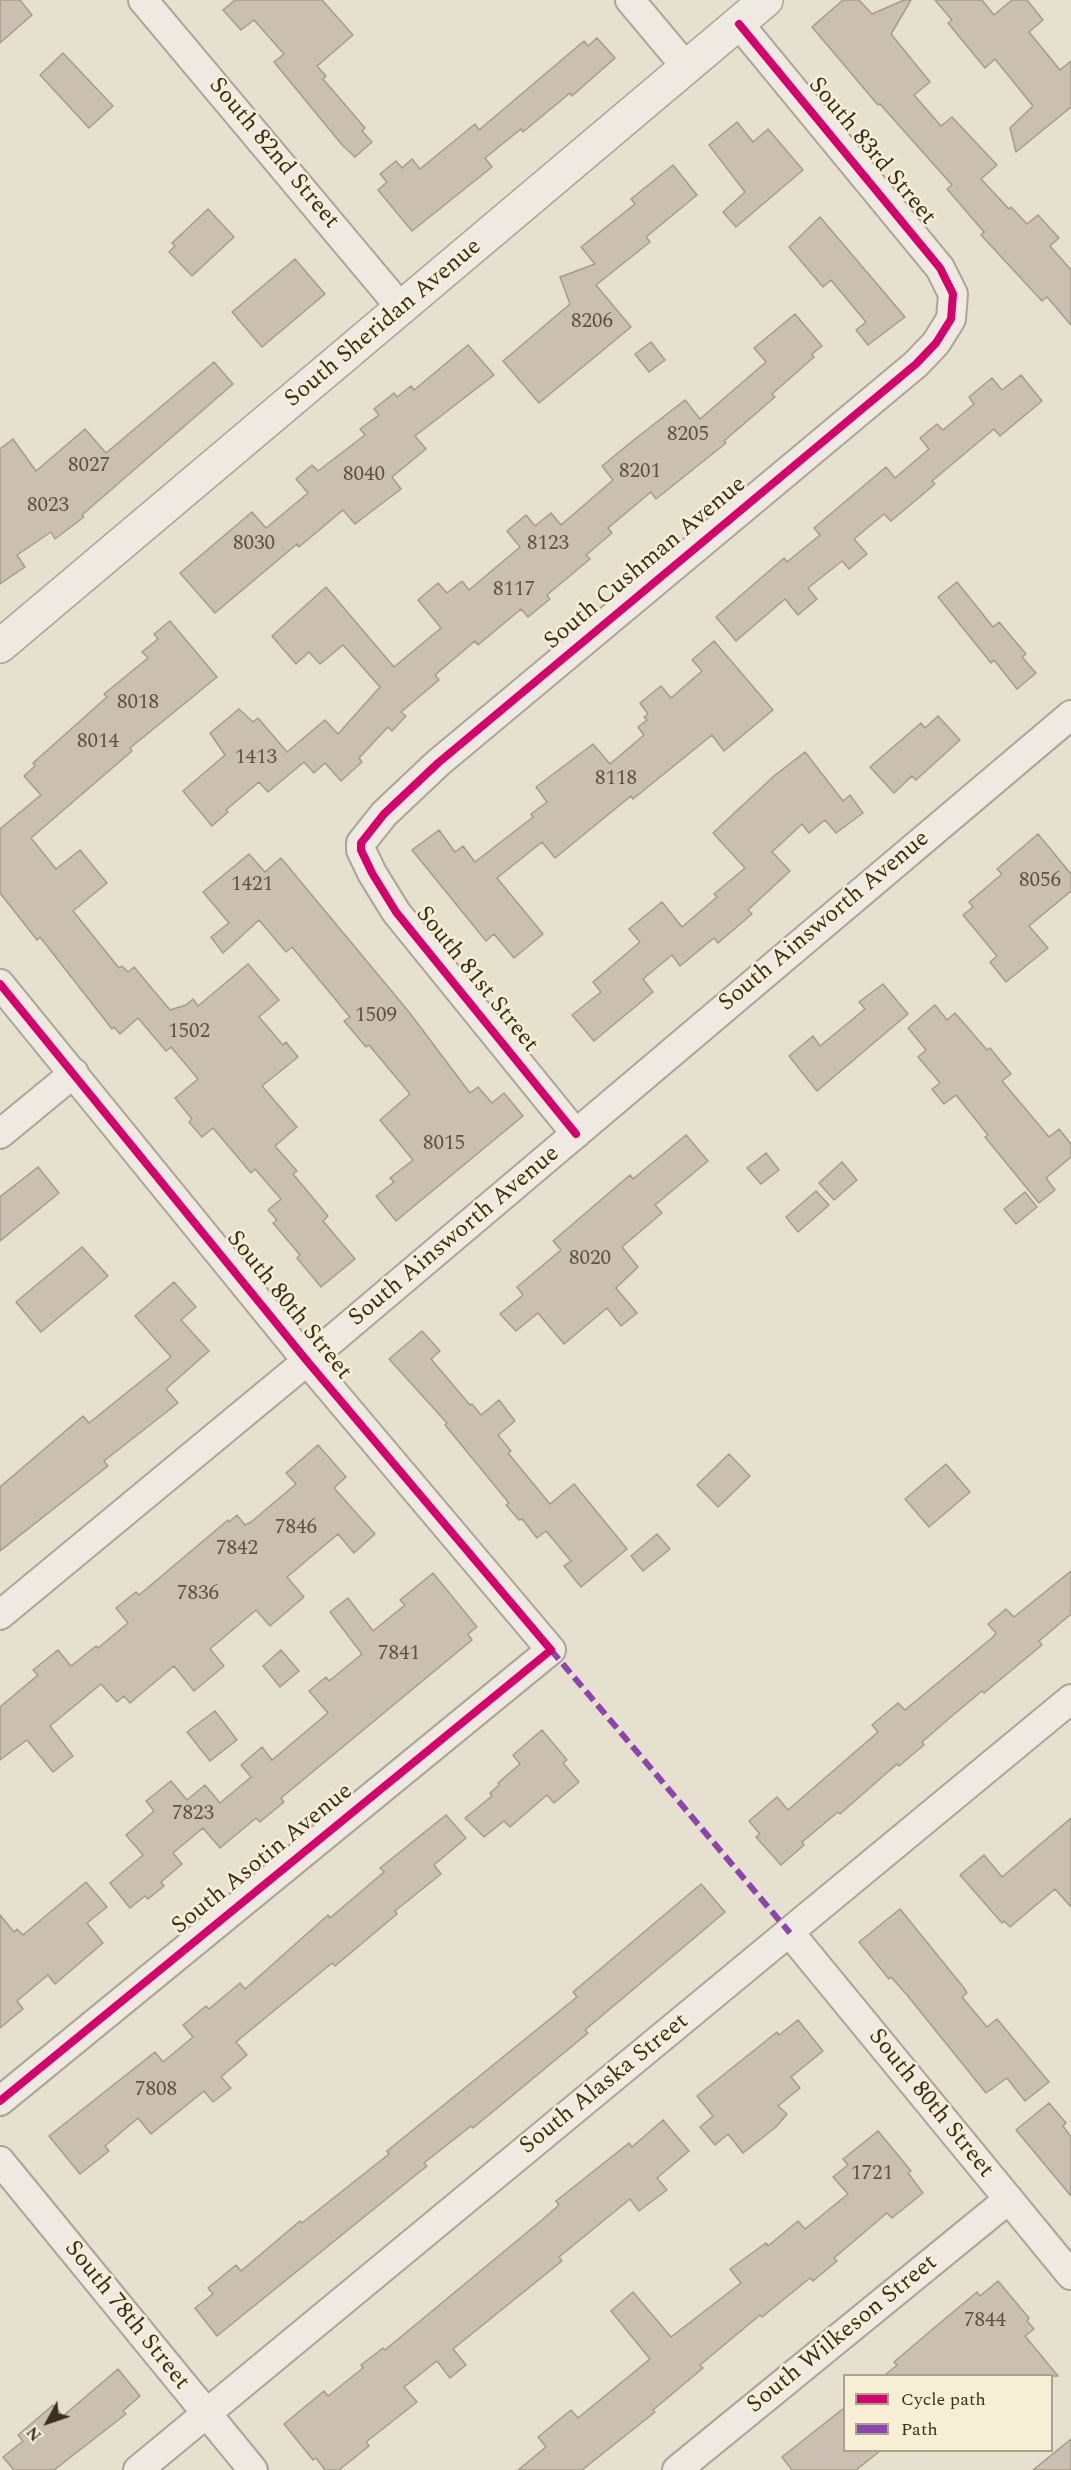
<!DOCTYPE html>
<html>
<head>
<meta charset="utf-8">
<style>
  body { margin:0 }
  #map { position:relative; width:1071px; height:2470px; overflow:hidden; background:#e6e0cf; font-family:Spectral,serif }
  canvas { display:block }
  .legend { position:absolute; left:843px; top:2374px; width:210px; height:78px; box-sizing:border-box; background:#f6efd6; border:2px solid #aba28d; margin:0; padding:8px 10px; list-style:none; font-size:18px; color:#3b2e1f }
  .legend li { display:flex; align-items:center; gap:12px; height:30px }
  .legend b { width:30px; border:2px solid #aba28d }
  .north { position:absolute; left:18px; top:2392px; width:60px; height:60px; -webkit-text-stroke:4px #f6efd6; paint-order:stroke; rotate:230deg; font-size:16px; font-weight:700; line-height:24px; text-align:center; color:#3b2e1f }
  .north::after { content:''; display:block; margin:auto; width:21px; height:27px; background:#3b2e1f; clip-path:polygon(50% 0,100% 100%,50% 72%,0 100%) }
</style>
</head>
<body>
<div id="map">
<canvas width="1071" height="2470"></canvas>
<ul class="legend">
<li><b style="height:8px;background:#d6006c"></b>Cycle path</li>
<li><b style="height:8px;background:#8e44ad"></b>Path</li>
</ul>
<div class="north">N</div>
</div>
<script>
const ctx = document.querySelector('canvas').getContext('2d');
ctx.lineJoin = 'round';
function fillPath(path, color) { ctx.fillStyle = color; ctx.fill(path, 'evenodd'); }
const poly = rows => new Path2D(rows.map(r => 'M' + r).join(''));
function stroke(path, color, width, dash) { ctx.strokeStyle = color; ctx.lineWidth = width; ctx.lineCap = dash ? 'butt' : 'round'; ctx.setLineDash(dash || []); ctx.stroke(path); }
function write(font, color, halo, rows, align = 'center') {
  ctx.font = font + ' Spectral,serif'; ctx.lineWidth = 5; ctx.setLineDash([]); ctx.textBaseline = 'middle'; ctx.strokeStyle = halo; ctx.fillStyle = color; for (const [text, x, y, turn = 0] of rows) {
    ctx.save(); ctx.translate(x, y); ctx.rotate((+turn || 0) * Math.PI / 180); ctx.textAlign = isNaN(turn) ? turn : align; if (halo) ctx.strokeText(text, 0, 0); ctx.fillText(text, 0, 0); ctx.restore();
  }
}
const building = poly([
  [0,0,20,0,32,15,0,43,0,0],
  [235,0,322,0,353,35,317,66,326,76,323,79,365,128,362,131,372,142,355,157,343,146,274,62,284,54,254,20,241,30,223,10,235,0],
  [843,0,859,0,872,14,904,0,911,0,891,34,930,82,914,95,941,126,952,117,997,165,981,179,1009,209,1011,207,1027,224,1038,215,1059,238,1050,246,1071,270,1071,325,1047,297,1042,301,981,235,984,232,947,189,952,185,880,104,878,105,812,27,843,0],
  [935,0,982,0,994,15,1012,0,1027,0,1043,20,1029,32,1060,70,1071,61,1071,107,1016,152,1010,128,1033,106,995,59,985,68,948,23,952,20,935,0],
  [597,38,615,58,572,96,570,93,523,132,521,129,485,158,492,167,412,231,378,190,387,182,380,174,396,161,402,168,412,159,420,169,475,124,479,130,584,41,588,46,597,38],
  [63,53,113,106,89,128,40,75,63,53],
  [737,122,753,142,768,129,803,170,736,227,723,212,745,192,709,145,737,122],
  [673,165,697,195,646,237,650,242,596,285,631,327,539,403,503,361,570,304,560,277,595,264,581,247,635,204,631,199,673,165],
  [208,209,234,237,192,276,169,252,175,246,172,243,208,209],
  [820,217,905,317,868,345,856,330,866,322,831,280,823,287,789,247,820,217],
  [295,259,325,294,262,347,232,312,295,259],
  [795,314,822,346,812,354,814,357,772,394,775,397,724,441,726,443,656,499,651,492,608,528,612,533,586,555,590,559,547,595,550,599,528,617,521,609,478,645,475,641,435,675,439,680,401,712,406,716,392,731,388,727,359,758,362,762,341,781,325,763,314,773,304,762,268,792,259,782,226,810,228,812,212,826,183,791,225,755,210,733,239,709,253,722,258,718,287,752,325,720,338,734,380,687,343,645,320,664,309,652,296,664,272,636,326,587,394,667,441,628,418,600,438,583,447,593,462,581,469,590,520,547,507,531,526,515,535,526,551,513,561,525,613,480,602,466,635,439,685,400,700,419,766,362,754,348,795,314],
  [651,342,665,360,649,372,635,354,651,342],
  [468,345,494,375,415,436,426,449,392,477,401,489,355,524,343,510,299,547,297,544,215,613,180,573,252,512,266,528,308,493,296,479,312,465,318,471,365,435,360,429,379,415,374,409,394,393,397,397,411,386,414,390,468,345],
  [214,362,233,384,82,515,84,517,55,539,51,532,17,555,25,567,0,584,0,449,13,439,36,471,85,429,106,453,214,362],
  [1021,375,1042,401,1000,436,994,429,932,481,935,484,891,521,884,514,854,539,867,554,849,569,842,561,808,588,817,599,798,615,785,599,736,641,716,617,784,558,787,562,820,535,814,528,886,467,895,478,929,449,920,438,937,424,943,430,974,404,969,397,992,378,1002,390,1021,375],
  [957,582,993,627,999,622,1026,654,1022,657,1036,673,1017,689,994,660,991,663,938,597,957,582],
  [170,621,217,677,130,748,132,751,31,838,56,869,80,850,107,883,73,911,119,968,122,966,128,972,134,967,170,1010,186,1005,193,999,198,1006,248,964,279,1000,259,1017,283,1045,286,1042,298,1057,262,1086,297,1127,275,1146,297,1171,293,1174,328,1216,323,1221,355,1259,321,1287,297,1258,300,1255,273,1223,277,1220,268,1210,281,1199,255,1169,251,1173,213,1128,202,1137,189,1122,192,1119,175,1098,198,1079,171,1047,166,1051,138,1018,120,1034,114,1027,112,1029,40,937,37,940,0,893,0,829,41,795,24,776,35,766,33,763,107,697,104,694,148,658,142,652,158,639,154,634,170,621],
  [714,641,773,710,724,751,712,735,633,799,631,796,555,858,542,842,497,878,543,934,514,958,494,934,486,941,412,850,439,830,455,852,463,846,475,862,533,817,531,814,547,802,536,787,593,744,610,764,644,735,638,727,647,720,644,717,648,714,640,703,661,686,671,698,702,671,692,660,714,641],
  [938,716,960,740,916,780,912,776,894,793,870,767,921,723,925,728,938,716],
  [805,752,843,801,850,795,863,813,836,833,825,820,809,833,802,824,772,852,790,871,748,910,752,914,718,943,714,938,680,966,672,955,643,979,653,992,594,1041,572,1015,601,992,593,982,640,942,629,929,662,902,682,927,717,897,714,894,745,868,713,833,774,776,805,752],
  [1038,834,1071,874,1071,891,1029,926,1048,948,1006,982,990,962,997,956,963,915,973,907,969,902,1002,874,997,869,1038,834],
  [249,854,265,872,281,858,409,1012,470,1093,478,1087,492,1103,504,1093,523,1116,396,1221,376,1196,394,1182,390,1178,413,1160,380,1120,410,1094,369,1045,366,1047,344,1021,350,1017,292,947,286,952,259,920,223,953,211,937,229,923,203,892,249,854],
  [883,984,908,1014,817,1091,789,1056,813,1036,820,1046,865,1009,859,1002,883,984],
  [935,1005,947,1020,955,1013,987,1050,990,1048,1011,1074,1002,1081,1049,1137,1059,1129,1071,1144,1071,1157,1046,1178,1055,1190,1039,1203,985,1137,988,1135,956,1095,944,1104,932,1089,940,1083,918,1057,926,1050,908,1028,935,1005],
  [686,1135,708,1161,655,1205,662,1213,622,1247,638,1267,616,1288,637,1313,621,1326,607,1308,564,1344,538,1313,516,1331,500,1314,523,1295,517,1287,561,1250,553,1241,630,1175,633,1179,686,1135],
  [766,1153,779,1170,761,1184,747,1168,766,1153],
  [842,1162,857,1180,834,1200,819,1183,842,1162],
  [38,1167,59,1193,0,1241,0,1197,38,1167],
  [816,1191,829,1205,798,1232,786,1217,816,1191],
  [1025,1192,1037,1207,1016,1224,1004,1209,1025,1192],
  [82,1247,108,1276,41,1332,16,1302,82,1247],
  [174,1282,196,1307,181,1320,209,1351,166,1389,178,1403,104,1461,108,1466,0,1551,0,1487,83,1416,89,1423,171,1357,135,1316,174,1282],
  [422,1331,440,1351,431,1359,470,1405,472,1404,481,1415,499,1400,515,1421,498,1435,511,1451,508,1453,550,1504,574,1484,627,1549,581,1587,564,1566,571,1561,546,1531,537,1538,522,1519,519,1520,506,1505,509,1503,445,1425,447,1423,389,1359,422,1331],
  [318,1445,346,1477,334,1488,375,1534,354,1553,338,1534,287,1577,304,1597,270,1626,256,1610,210,1649,224,1666,194,1691,174,1666,130,1703,124,1696,117,1702,101,1684,50,1726,73,1756,53,1772,27,1740,0,1760,0,1707,38,1675,33,1670,58,1650,71,1666,96,1646,98,1648,128,1623,116,1608,136,1592,139,1595,228,1520,229,1522,237,1515,245,1525,251,1522,296,1484,286,1473,318,1445],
  [729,1454,750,1476,718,1507,697,1485,729,1454],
  [946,1464,970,1492,929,1527,905,1499,946,1464],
  [657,1534,670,1549,643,1571,631,1556,657,1534],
  [1071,1571,1071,1614,1039,1641,1042,1645,984,1693,982,1691,952,1716,922,1742,924,1745,899,1766,897,1764,840,1814,838,1812,802,1842,804,1845,781,1865,756,1837,760,1834,749,1821,777,1797,788,1810,878,1732,872,1725,898,1703,905,1710,993,1637,996,1633,988,1624,1006,1609,1014,1617,1071,1571],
  [433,1573,477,1627,468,1634,472,1640,281,1798,284,1802,260,1822,256,1818,220,1848,203,1828,173,1853,182,1864,161,1882,164,1886,148,1899,145,1896,130,1908,110,1883,143,1855,126,1835,154,1811,146,1801,171,1781,187,1800,205,1785,220,1803,251,1777,241,1765,262,1747,272,1760,328,1713,309,1691,326,1677,329,1681,362,1654,330,1612,348,1598,373,1631,405,1605,400,1600,433,1573],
  [281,1650,299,1671,280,1687,263,1666,281,1650],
  [215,1711,237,1740,210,1761,187,1732,215,1711],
  [542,1730,567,1760,563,1763,579,1782,554,1803,547,1795,510,1827,504,1821,484,1837,465,1818,492,1796,490,1793,499,1785,498,1783,520,1764,513,1755,542,1730],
  [446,1815,466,1838,434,1865,441,1874,395,1911,397,1914,335,1966,332,1963,236,2042,247,2055,221,2077,231,2088,213,2102,204,2091,151,2134,138,2118,105,2146,109,2151,80,2174,49,2136,155,2052,163,2062,193,2037,183,2025,206,2006,209,2009,240,1983,245,1989,328,1915,330,1918,384,1872,380,1868,446,1815],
  [1071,1818,1071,1907,1055,1889,1010,1927,1004,1921,1002,1923,960,1875,984,1855,1002,1877,1071,1818],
  [86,1882,107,1907,87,1923,103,1943,55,1984,48,1975,17,2001,23,2009,0,2028,0,1915,14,1932,17,1929,23,1935,86,1882],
  [701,1884,725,1912,585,2030,588,2033,473,2128,471,2126,424,2163,427,2166,217,2336,195,2308,213,2294,208,2288,236,2265,241,2271,300,2221,302,2223,389,2154,387,2151,577,1997,573,1992,701,1884],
  [900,1909,964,1988,967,1993,962,1997,987,2027,997,2019,1049,2082,1025,2101,1007,2078,986,2093,907,1995,891,1977,889,1979,859,1942,900,1909],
  [798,2020,823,2051,791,2077,800,2088,778,2106,787,2114,776,2127,743,2153,728,2134,715,2145,700,2127,713,2116,697,2096,777,2032,779,2035,798,2020],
  [1049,2103,1066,2123,1063,2126,1071,2137,1071,2196,1016,2130,1049,2103],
  [663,2120,689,2151,657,2178,667,2190,639,2211,630,2199,559,2257,562,2261,453,2349,466,2365,450,2378,437,2361,404,2387,417,2402,366,2442,369,2446,339,2470,325,2470,316,2458,313,2460,284,2424,324,2391,328,2396,363,2368,361,2365,383,2348,385,2350,542,2220,559,2205,556,2201,629,2143,632,2147,663,2120],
  [878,2131,911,2171,908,2173,923,2193,892,2218,887,2213,834,2258,837,2261,813,2281,810,2278,762,2317,760,2315,700,2365,703,2368,653,2410,655,2412,582,2470,518,2470,546,2447,538,2437,571,2410,578,2418,650,2359,611,2311,633,2292,671,2337,741,2283,730,2269,766,2243,768,2246,798,2221,805,2229,848,2194,833,2177,848,2165,843,2159,878,2131],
  [998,2281,1029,2318,1027,2321,1034,2329,1025,2336,1058,2376,884,2376,897,2365,894,2362,934,2328,977,2292,980,2296,998,2281],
  [118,2369,140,2396,123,2411,126,2414,54,2470,14,2470,3,2457,23,2441,18,2435,53,2405,63,2416,118,2369],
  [844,2408,844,2451,880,2451,856,2470,792,2470,782,2457,844,2408],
  [1071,2439,1071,2470,1033,2470,1071,2439]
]);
fillPath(building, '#cabfb0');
stroke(building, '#a69c8e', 1.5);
const minor = poly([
  [143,0,402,309],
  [630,0,687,68],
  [0,984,307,1361,551,1650,0,2101],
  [0,1134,74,1073],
  [576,1134,396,912,372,873,361,850,361,843,384,814,438,763,916,364,936,343,951,319,953,294,940,268,739,24],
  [0,1615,307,1361,1071,715],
  [790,1933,1071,2275],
  [0,2161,253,2470],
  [138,2470,1071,1699],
  [677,2470,1009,2199]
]);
const tertiary = poly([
  [0,646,766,0]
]);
stroke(minor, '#aba598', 32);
stroke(tertiary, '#aba598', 36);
stroke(minor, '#eeeae1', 28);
stroke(tertiary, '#eeeae1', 33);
stroke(poly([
  [551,1650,790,1933]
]), '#8e44ad', 6, [12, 6]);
stroke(poly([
  [0,984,307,1361,551,1650,0,2101],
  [576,1134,396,912,372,873,361,850,361,843,384,814,438,763,916,364,936,343,951,319,953,294,940,268,739,24]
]), '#d6006c', 8);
write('21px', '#5f5243', null, [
  ["8206",592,323],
  ["8205",688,436],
  ["8027",89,467],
  ["8201",640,473],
  ["8040",364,476],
  ["8023",48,507],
  ["8030",254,545],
  ["8123",548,545],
  ["8117",514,591],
  ["8018",138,704],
  ["8014",98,743],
  ["1413",256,759],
  ["8118",616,780],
  ["8056",1040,882],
  ["1421",252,886],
  ["1509",376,1017],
  ["1502",189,1033],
  ["8015",444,1145],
  ["8020",590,1260],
  ["7846",296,1529],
  ["7842",237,1550],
  ["7836",198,1595],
  ["7841",399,1655],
  ["7823",193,1815],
  ["7808",156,2091],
  ["1721",872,2175],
  ["7844",985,2322]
]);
write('24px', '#3b2e1f', '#f6efd6', [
  ["South 83rd Street",871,152,50],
  ["South 82nd Street",273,154,50],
  ["South Sheridan Avenue",384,324,-40],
  ["South Cushman Avenue",646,564,-40],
  ["South Ainsworth Avenue",825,922,-40],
  ["South 81st Street",476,980,51],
  ["South Ainsworth Avenue",455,1237,-40],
  ["South 80th Street",288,1306,51],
  ["South Asotin Avenue",263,1860,-39],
  ["South Alaska Street",605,2085,-39],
  ["South 80th Street",930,2104,51],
  ["South 78th Street",126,2316,51],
  ["South Wilkeson Street",843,2335,-39]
]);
</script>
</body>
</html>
